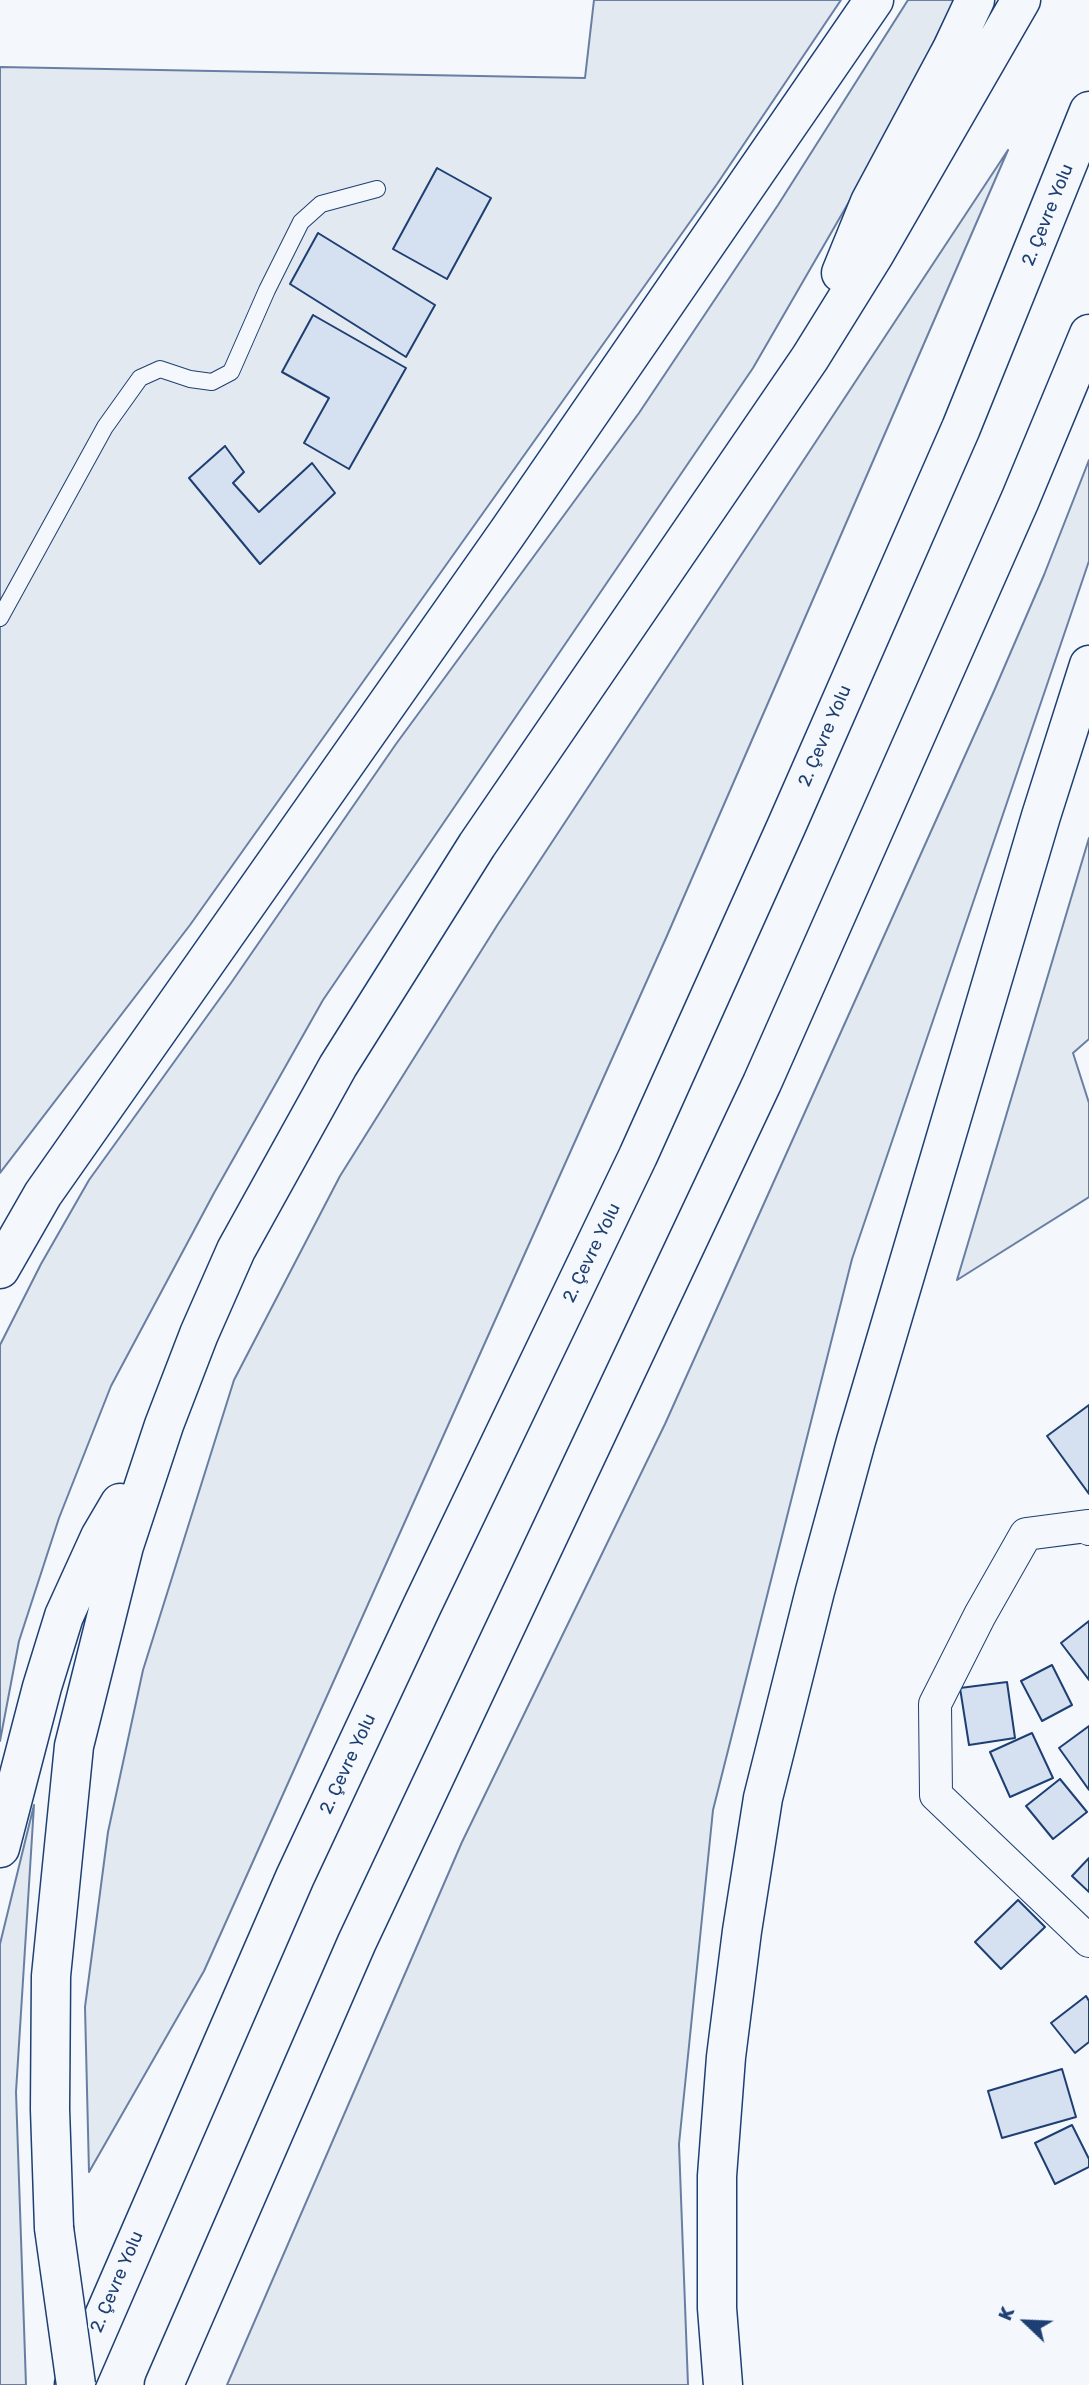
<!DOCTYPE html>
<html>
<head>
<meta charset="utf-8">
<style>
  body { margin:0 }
  #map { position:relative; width:1089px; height:2385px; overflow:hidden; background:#f4f7fb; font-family:Rubik,sans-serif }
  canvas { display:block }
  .north { position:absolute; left:991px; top:2287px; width:70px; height:70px; -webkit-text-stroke:5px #f4f7fb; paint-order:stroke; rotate:293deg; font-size:19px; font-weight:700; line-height:28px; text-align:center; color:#1d3f73 }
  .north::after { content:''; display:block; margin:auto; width:24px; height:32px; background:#1d3f73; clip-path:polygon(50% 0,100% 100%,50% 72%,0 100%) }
</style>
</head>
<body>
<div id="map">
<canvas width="1089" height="2385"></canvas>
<div class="north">K</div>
</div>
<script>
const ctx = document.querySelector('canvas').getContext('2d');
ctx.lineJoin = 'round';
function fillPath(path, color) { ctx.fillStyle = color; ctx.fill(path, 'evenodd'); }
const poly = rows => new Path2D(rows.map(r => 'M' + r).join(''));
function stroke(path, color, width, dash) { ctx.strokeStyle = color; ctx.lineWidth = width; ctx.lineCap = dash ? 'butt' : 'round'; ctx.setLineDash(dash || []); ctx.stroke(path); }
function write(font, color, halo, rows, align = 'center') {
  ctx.font = font + ' Rubik,sans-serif'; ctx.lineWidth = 5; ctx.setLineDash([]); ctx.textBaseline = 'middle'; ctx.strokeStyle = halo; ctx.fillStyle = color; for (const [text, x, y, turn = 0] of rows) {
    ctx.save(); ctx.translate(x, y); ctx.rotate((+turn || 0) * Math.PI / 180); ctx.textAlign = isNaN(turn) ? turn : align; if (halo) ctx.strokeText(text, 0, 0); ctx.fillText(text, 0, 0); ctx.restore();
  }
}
const green = poly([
  [594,0,841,0,717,184,190,925,0,1173,0,67,585,78,594,0],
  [908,0,954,0,898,117,753,368,323,1000,214,1193,111,1386,59,1518,19,1641,0,1741,0,1345,41,1264,89,1180,231,983,396,744,639,413,778,205,908,0],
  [1008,150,666,938,204,1971,89,2172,85,2007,108,1832,143,1670,234,1380,340,1176,498,924,1008,150],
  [1089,460,1089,561,852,1259,713,1810,679,2144,688,2385,227,2385,462,1842,665,1424,994,691,1044,575,1089,460],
  [1089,838,1089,1039,1073,1053,1089,1103,1089,1197,957,1280,1089,838],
  [34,1805,16,2092,26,2385,0,2385,0,1944,34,1805]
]);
fillPath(green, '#e3e9f0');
stroke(green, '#687fa3', 2);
const building = poly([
  [437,168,491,198,447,279,393,249,437,168],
  [318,233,435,305,406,357,290,284,318,233],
  [313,315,406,368,349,469,304,443,329,398,282,372,313,315],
  [225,446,244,472,233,483,259,512,312,463,335,493,260,564,189,478,225,446],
  [1089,1405,1089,1494,1047,1436,1089,1405],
  [1089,1621,1089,1680,1061,1643,1089,1621],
  [1052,1665,1072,1705,1042,1721,1021,1681,1052,1665],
  [1007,1682,1015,1738,969,1745,960,1688,1007,1682],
  [1089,1726,1089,1790,1059,1748,1089,1726],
  [1032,1733,1053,1778,1010,1797,990,1752,1032,1733],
  [1060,1779,1087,1812,1053,1839,1026,1806,1060,1779],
  [1089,1858,1089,1892,1072,1876,1089,1858],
  [1018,1900,1045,1927,1001,1969,975,1942,1018,1900],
  [1086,1996,1089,2001,1089,2042,1075,2053,1051,2023,1086,1996],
  [1062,2069,1076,2117,1002,2138,988,2091,1062,2069],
  [1072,2125,1089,2159,1089,2167,1055,2184,1035,2143,1072,2125]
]);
fillPath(building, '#d5e0f0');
stroke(building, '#1d3f73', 2);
const lane = poly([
  [0,618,105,427,140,378,160,369,190,379,212,382,231,372,267,290,301,222,321,204,377,189]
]);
const street = poly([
  [1089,1529,1087,1526,1026,1534,980,1615,935,1704,936,1795,1089,1941]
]);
const highway = poly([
  [841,273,870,202,952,49,975,0],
  [0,1269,43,1194,508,532,874,0],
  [0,1848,42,1687,64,1616,100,1537,120,1503],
  [54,2228,50,2109,51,1976,74,1746,124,1546,164,1425,199,1334,236,1250,338,1066,477,845,810,358,874,255,1021,0],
  [74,2385,295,1877,422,1606,638,1156,786,827,961,428,1089,111],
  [164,2385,357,1942,762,1083,1020,500,1089,334],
  [723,2385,717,2308,717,2176,726,2057,742,1931,763,1798,815,1591,856,1441,1041,816,1089,665]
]);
stroke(lane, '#1d3f73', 18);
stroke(street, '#1d3f73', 34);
stroke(highway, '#1d3f73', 41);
stroke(lane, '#f4f7fb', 16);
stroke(street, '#f4f7fb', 32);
stroke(highway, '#f4f7fb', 38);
const highwayBridge = poly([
  [54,2228,76,2385]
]);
stroke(highwayBridge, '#1d3f73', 41, []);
stroke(highwayBridge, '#f4f7fb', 38);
write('18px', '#1d3f73', '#f4f7fb', [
  ["2. Çevre Yolu",1048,215,-68],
  ["2. Çevre Yolu",825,736,-67],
  ["2. Çevre Yolu",592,1253,-64],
  ["2. Çevre Yolu",348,1764,-65],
  ["2. Çevre Yolu",117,2282,-67]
]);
</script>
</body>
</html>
